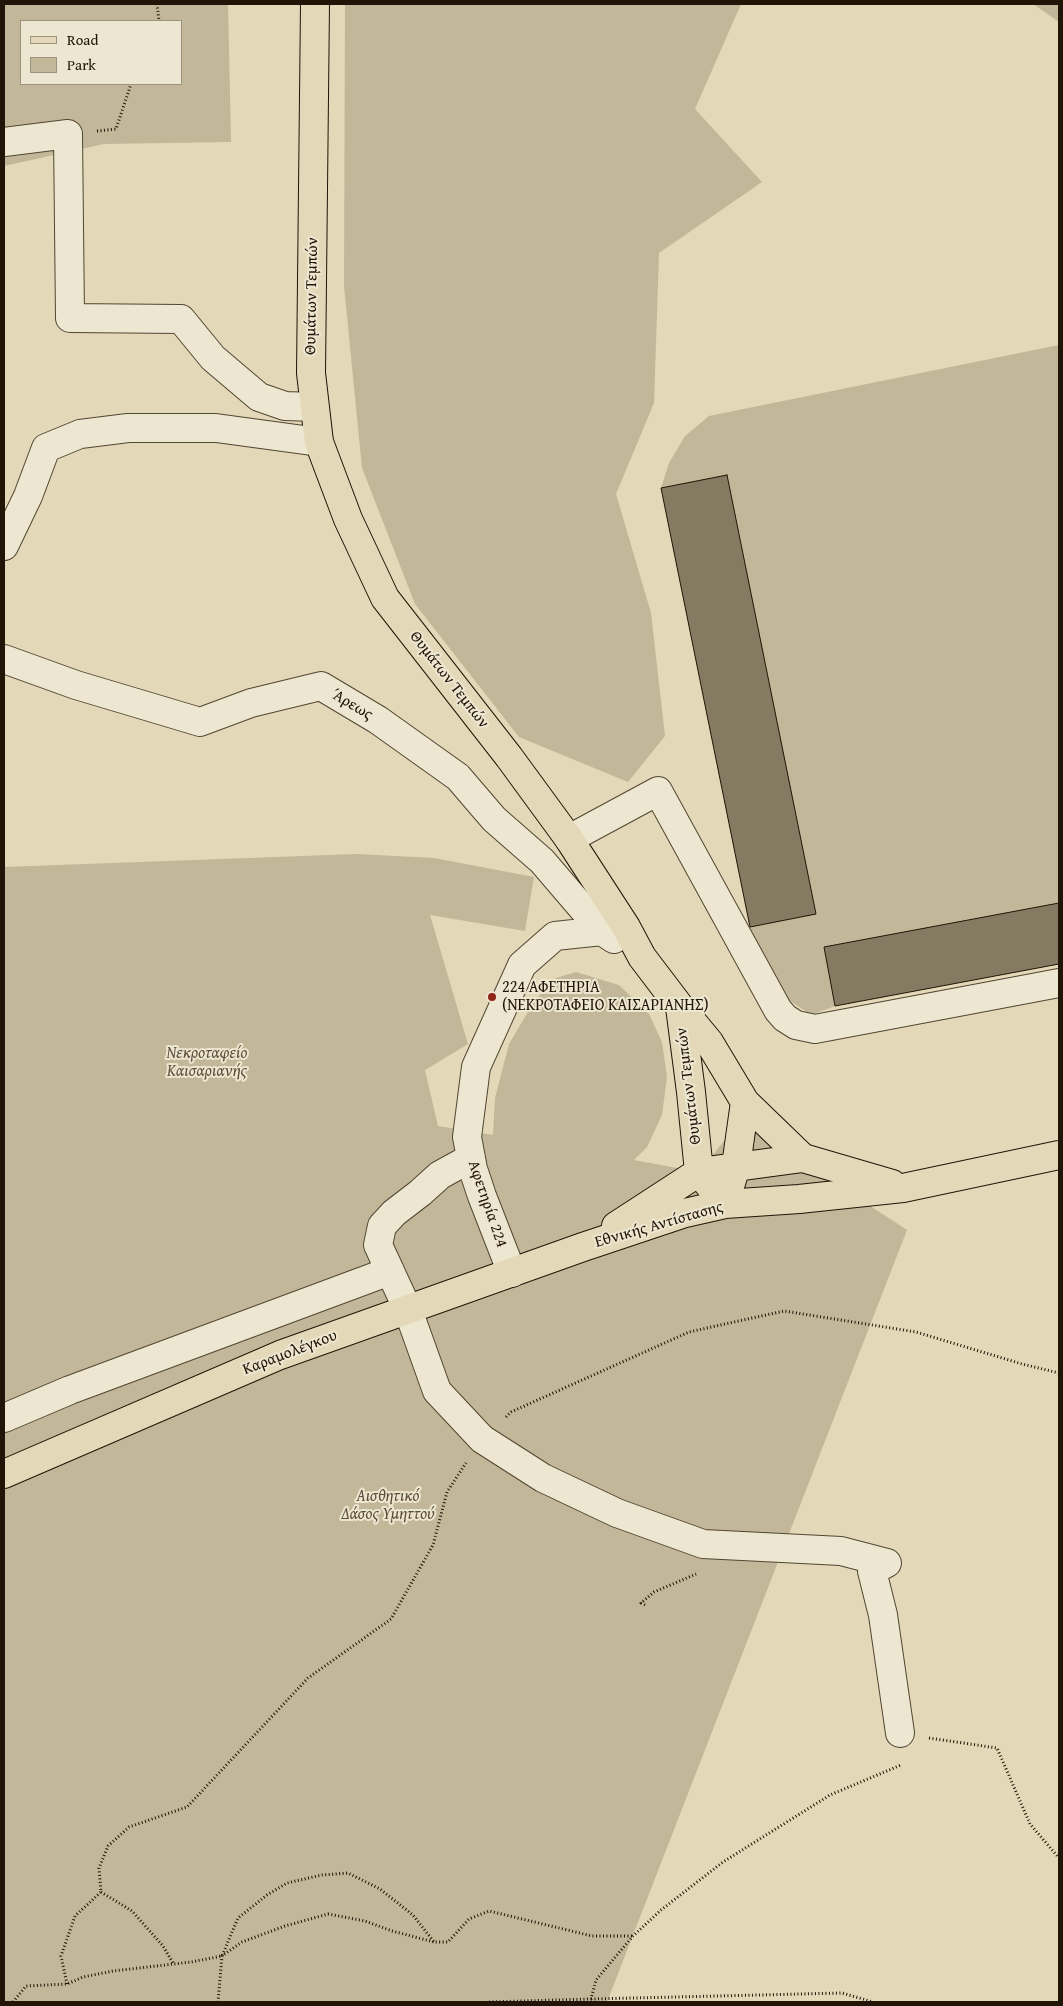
<!DOCTYPE html>
<html>
<head>
<meta charset="utf-8">
<style>
  body { margin:0 }
  #map { position:relative; width:1063px; height:2006px; overflow:hidden; background:#e3d8b7; font-family:"Gentium Book Plus",serif }
  canvas { display:block }
  .frame { position:absolute; inset:0; border:5px solid #201506; pointer-events:none }
  .legend { position:absolute; left:20px; top:20px; width:162px; height:65px; box-sizing:border-box; background:#ede6d0; border:1px solid #9b927f; margin:0; padding:6px 9px; list-style:none; font-size:15px; color:#201506 }
  .legend li { display:flex; align-items:center; gap:10px; height:25px }
  .legend b { width:25px; border:1px solid #9b927f }
</style>
</head>
<body>
<div id="map">
<canvas width="1063" height="2006"></canvas>
<div class="frame"></div>
<ul class="legend">
<li><b style="height:6px;background:#e3d8b7"></b>Road</li>
<li><b style="height:14px;background:#c2b799"></b>Park</li>
</ul>
</div>
<script>
const ctx = document.querySelector('canvas').getContext('2d');
ctx.lineJoin = 'round';
function fillPath(path, color) { ctx.fillStyle = color; ctx.fill(path, 'evenodd'); }
const poly = rows => new Path2D(rows.map(r => 'M' + r).join(''));
function stroke(path, color, width, dash) { ctx.strokeStyle = color; ctx.lineWidth = width; ctx.lineCap = dash ? 'butt' : 'round'; ctx.setLineDash(dash || []); ctx.stroke(path); }
function write(font, color, halo, rows, align = 'center') {
  ctx.font = font + ' "Gentium Book Plus",serif'; ctx.lineWidth = 4; ctx.setLineDash([]); ctx.textBaseline = 'middle'; ctx.strokeStyle = halo; ctx.fillStyle = color; for (const [text, x, y, turn = 0] of rows) {
    ctx.save(); ctx.translate(x, y); ctx.rotate((+turn || 0) * Math.PI / 180); ctx.textAlign = isNaN(turn) ? turn : align; if (halo) ctx.strokeText(text, 0, 0); ctx.fillText(text, 0, 0); ctx.restore();
  }
}
fillPath(poly([
  [4,4,228,4,231,142,104,144,4,166],
  [21,21,181,21,181,84,21,84],
  [345,4,741,4,695,109,762,182,659,253,654,403,616,494,651,613,665,736,628,782,519,737,415,604,362,468,344,286],
  [1033,4,1059,4,1059,22],
  [1059,345,1059,964,835,1006,811,1015,786,998,759,956,750,927,661,488,669,463,685,436,709,416],
  [357,854,434,858,534,877,525,931,430,915,468,1044,425,1070,438,1126,493,1135,495,1098,509,1044,535,1000,556,978,576,972,619,985,649,1014,662,1042,667,1077,662,1115,647,1147,634,1160,699,1172,740,1121,907,1230,607,2002,4,2002,4,867]
]), '#c2b799');
const building = poly([
  [727,475,816,914,750,927,661,488,727,475],
  [1059,903,1059,964,835,1006,824,947,1059,903]
]);
fillPath(building, '#857a62');
stroke(building, '#201506', 1);
const minor = poly([
  [4,142,68,134,70,318,181,319,213,358,259,397,285,406,314,407],
  [4,546,28,496,46,448,80,434,128,428,216,428,319,442],
  [4,659,76,685,200,722,251,703,321,686,378,720,458,777,494,819,542,861,602,931],
  [569,839,658,791,778,1010,785,1018,796,1025,815,1029,1059,983],
  [471,1158,440,1175,420,1193,394,1213,382,1226,378,1245,408,1310,437,1391,482,1439,543,1478,617,1513,703,1544,841,1551,887,1563,872,1571,883,1615,900,1733],
  [512,1273,482,1196,473,1169,467,1137,476,1067,522,965,555,936,602,931,614,939],
  [4,1418,70,1390,390,1271]
]);
const major = poly([
  [315,4,311,373,319,442,348,519,385,598,509,757,569,839,626,927,642,957,680,1007,709,1042,745,1102,803,1158],
  [680,1007,691,1092,699,1172,710,1186],
  [731,1183,736,1166,745,1102],
  [616,1226,699,1172,803,1158,892,1184],
  [4,1474,280,1355,583,1247,685,1213,725,1204,799,1199,903,1188,1059,1155]
]);
stroke(minor, '#514632', 30);
stroke(major, '#201506', 30);
stroke(poly([
  [157,4,159,21],
  [97,131,116,129,131,84],
  [506,1417,511,1412,689,1332,784,1311,916,1332,1022,1364,1059,1373],
  [645,1605,641,1603,654,1592,696,1574],
  [929,1738,997,1748,1030,1824,1059,1858],
  [101,1892,132,1911,163,1946,173,1963],
  [67,1984,61,1956,75,1916,101,1892,99,1868,108,1846,129,1827,187,1807,308,1678,391,1619,433,1545,447,1492,466,1463],
  [591,1999,842,1993,873,2002],
  [13,2002,26,1986,67,1984,83,1977,113,1971,191,1962,222,1956,238,1918,267,1895,287,1883,322,1875,348,1873,380,1889,413,1915,434,1942,448,1942,469,1919,489,1911,592,1936,632,1936],
  [218,2002,222,1956,242,1942,285,1926,328,1914,365,1921,392,1931,434,1942],
  [489,2002,591,1999,596,1980,633,1936,661,1910,723,1862,830,1795,901,1765]
]), '#201506', 3, [1, 2.5]);
stroke(minor, '#ede6d0', 28);
stroke(major, '#e3d8b7', 28);
for (const [x, y, r, color] of [
  [492,997,5,"#8f2418"]
]) { const dot = new Path2D(); dot.arc(x, y, r, 0, 2 * Math.PI); ctx.fillStyle = color; ctx.fill(dot); stroke(dot, '#ede6d0', 2); }
write('16px', '#201506', '#ede6d0', [
  ["Θυμάτων Τεμπών",312,296,-89],
  ["Θυμάτων Τεμπών",449,680,52],
  ["Άρεως",352,705,31],
  ["Θυμάτων Τεμπών",689,1086,-97],
  ["Αφετηρία 224",487,1204,71],
  ["Εθνικής Αντίστασης",659,1225,-16],
  ["Καραμολέγκου",290,1353,-21]
]);
write('16px', '#201506', '#ede6d0', [
  ["224 ΑΦΕΤΗΡΙΑ",502,988],
  ["(ΝΕΚΡΟΤΑΦΕΙΟ ΚΑΙΣΑΡΙΑΝΗΣ)",502,1006]
], 'left');
write('italic 16px', '#594e39', '#ede6d0', [
  ["Νεκροταφείο",207,1054],
  ["Καισαριανής",207,1072],
  ["Αισθητικό",388,1497],
  ["Δάσος Υμηττού",388,1515]
]);
</script>
</body>
</html>
